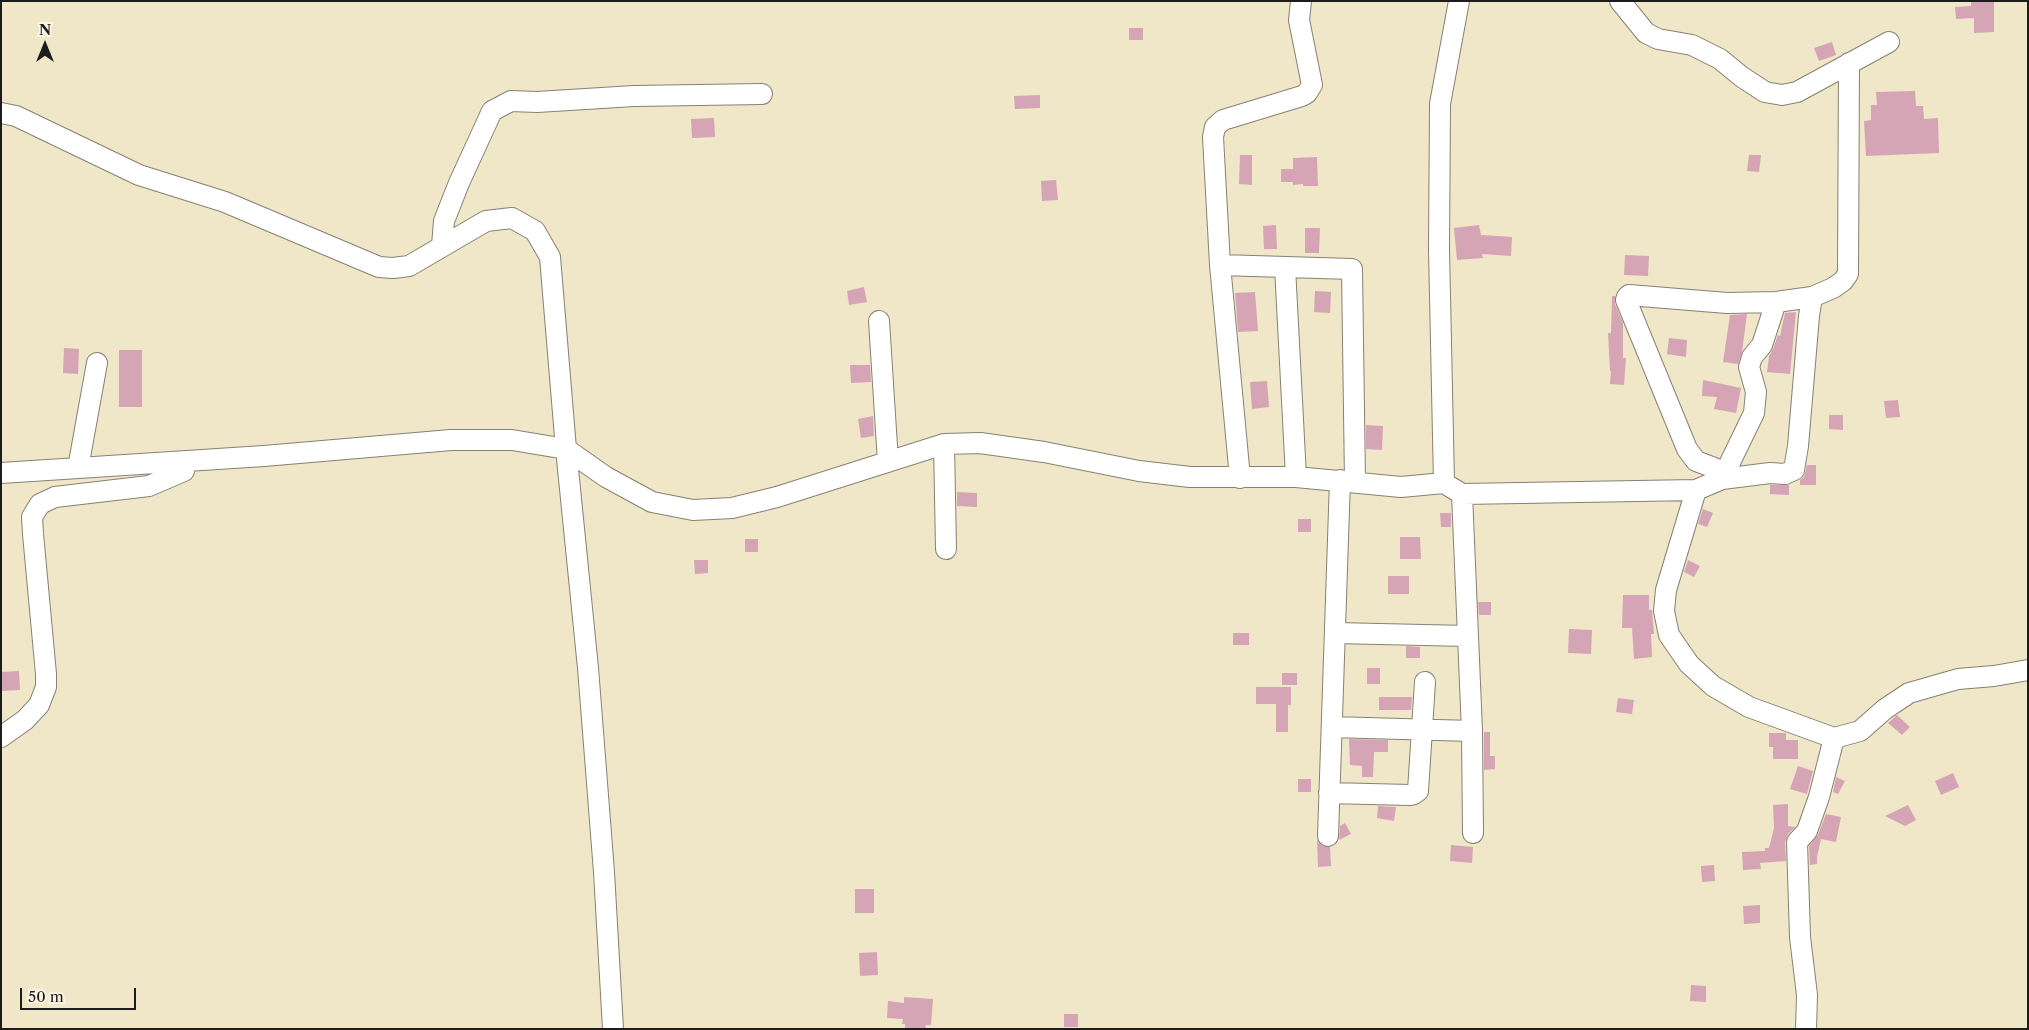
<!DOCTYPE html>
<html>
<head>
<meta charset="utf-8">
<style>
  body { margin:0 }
  #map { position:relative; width:2029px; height:1030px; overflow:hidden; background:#f0e6c8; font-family:"Libre Caslon Text",serif }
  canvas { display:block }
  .frame { position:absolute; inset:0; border:2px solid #1c1c1c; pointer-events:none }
  .north { position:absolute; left:20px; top:20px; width:50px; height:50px; -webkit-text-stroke:4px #fcf5e5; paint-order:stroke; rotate:0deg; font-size:14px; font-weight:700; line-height:20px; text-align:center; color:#1c1c1c }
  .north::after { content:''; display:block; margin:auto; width:18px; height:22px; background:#1c1c1c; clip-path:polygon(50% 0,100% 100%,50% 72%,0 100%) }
  .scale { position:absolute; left:20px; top:988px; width:116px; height:22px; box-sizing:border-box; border:2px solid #1c1c1c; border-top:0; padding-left:6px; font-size:15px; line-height:18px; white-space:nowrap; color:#1c1c1c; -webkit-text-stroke:4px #fcf5e5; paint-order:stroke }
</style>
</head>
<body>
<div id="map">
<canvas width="2029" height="1030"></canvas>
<div class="frame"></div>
<div class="north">N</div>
<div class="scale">50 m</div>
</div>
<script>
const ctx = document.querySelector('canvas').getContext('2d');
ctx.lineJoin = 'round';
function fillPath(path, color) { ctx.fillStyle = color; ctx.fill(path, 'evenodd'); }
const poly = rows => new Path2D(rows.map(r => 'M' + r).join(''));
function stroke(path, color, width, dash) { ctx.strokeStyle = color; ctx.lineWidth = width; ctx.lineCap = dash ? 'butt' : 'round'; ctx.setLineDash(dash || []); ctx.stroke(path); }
fillPath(poly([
  [1971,1,1994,1,1994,32,1974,33,1974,18,1956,19,1955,7,1971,6],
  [1129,28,1143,28,1143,40,1129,40],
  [1832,42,1836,55,1819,61,1814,48],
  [1915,91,1916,106,1923,106,1924,119,1938,118,1939,153,1866,156,1864,121,1871,120,1871,105,1877,105,1876,92],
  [1040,95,1040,108,1015,109,1014,96],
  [714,118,715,137,692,138,691,119],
  [1240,155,1252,155,1252,185,1239,184],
  [1749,155,1761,155,1759,172,1747,171],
  [1317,157,1318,186,1303,186,1303,184,1293,185,1293,182,1281,182,1281,169,1293,169,1293,158],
  [1056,180,1058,200,1042,201,1041,181],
  [1276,225,1277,249,1264,249,1263,226],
  [1479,225,1481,235,1512,237,1511,256,1482,254,1483,258,1457,260,1454,228],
  [1305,228,1320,228,1319,253,1305,253],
  [1625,255,1649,256,1648,276,1624,275],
  [864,287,867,302,849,305,847,291],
  [1315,291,1331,292,1330,313,1314,312],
  [1255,292,1258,331,1238,332,1235,293],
  [1612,296,1615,296,1615,304,1623,323,1623,358,1626,358,1624,385,1610,384,1611,371,1610,371,1608,333,1611,333],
  [1796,312,1790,374,1767,372,1769,356,1773,349,1778,335,1780,336,1785,313],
  [1747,314,1742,352,1738,364,1723,362,1730,315],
  [1669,338,1687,340,1686,357,1667,354],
  [64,348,79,349,78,374,63,373],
  [119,350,142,350,142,407,119,407],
  [850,365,870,365,871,382,851,383],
  [1703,380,1741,388,1736,413,1714,409,1717,397,1702,396],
  [1267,381,1269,407,1252,409,1250,382],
  [1898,400,1900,417,1886,418,1884,401],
  [1829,415,1843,415,1843,430,1829,429],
  [873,416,874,436,861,438,858,419],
  [1366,425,1383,426,1382,450,1366,449],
  [1807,465,1816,465,1816,485,1800,485,1800,480,1804,477],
  [1770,485,1789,485,1789,495,1770,494],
  [957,492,977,493,977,507,957,506],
  [1703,509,1713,513,1707,527,1698,524],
  [1440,513,1451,513,1451,527,1441,527],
  [1298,519,1311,519,1311,532,1298,532],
  [1400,537,1420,537,1421,559,1400,559],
  [745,539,758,539,758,552,745,552],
  [694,560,708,560,708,573,695,574],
  [1688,560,1700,566,1694,577,1684,572],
  [1388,576,1409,576,1409,594,1388,594],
  [1623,595,1649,595,1649,610,1652,610,1654,634,1651,634,1652,657,1634,659,1632,628,1622,628],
  [1478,602,1491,602,1491,615,1479,615],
  [1569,629,1592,630,1591,654,1568,653],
  [1233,633,1249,633,1249,645,1233,645],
  [1406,646,1420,647,1420,658,1406,658],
  [1367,668,1380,668,1380,684,1367,684],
  [19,671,20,690,1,691,1,672],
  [1282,673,1297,673,1297,685,1282,685],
  [1256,687,1291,687,1291,705,1288,705,1288,732,1276,732,1276,704,1256,704],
  [1379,697,1412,697,1411,710,1379,710],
  [1618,698,1634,700,1632,714,1616,712],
  [1897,715,1910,727,1902,735,1888,723],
  [1484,732,1490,732,1490,756,1495,756,1495,769,1484,770],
  [1769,733,1786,733,1786,740,1798,740,1798,759,1773,759,1773,747,1769,747],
  [1349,739,1388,740,1388,752,1374,752,1373,777,1362,777,1362,766,1350,765],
  [1798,766,1813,771,1807,794,1790,789],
  [1953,773,1959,787,1941,795,1935,781],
  [1836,777,1845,781,1838,794,1833,792],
  [1298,779,1311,779,1311,792,1298,792],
  [1788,804,1788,826,1795,827,1788,834,1785,842,1786,861,1760,863,1761,869,1743,870,1742,852,1765,851,1765,848,1769,848,1774,828,1773,805],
  [1908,805,1916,820,1905,826,1885,816],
  [1378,806,1396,807,1394,821,1377,818],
  [1826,814,1841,817,1836,842,1821,839,1817,857,1817,864,1810,865,1809,846,1818,835],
  [1345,823,1351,834,1339,840,1340,826],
  [1317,840,1322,846,1330,847,1331,866,1318,867],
  [1451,845,1473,847,1472,863,1450,861],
  [1714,865,1715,881,1702,882,1701,866],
  [855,889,874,889,874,913,855,913],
  [1760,905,1760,923,1744,924,1743,906],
  [877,952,878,975,860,976,859,953],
  [1691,985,1706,986,1706,1002,1690,1001],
  [904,997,933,999,931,1025,926,1025,925,1029,905,1029,905,1024,902,1024,903,1019,887,1018,888,1001,904,1003],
  [1064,1014,1078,1014,1078,1027,1064,1027]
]), '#d5a5b6');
const minor = poly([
  [1620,1,1646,33,1658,39,1692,45,1720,59,1742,77,1765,92,1782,95,1797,92,1889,42],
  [1,113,16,116,139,175,225,202,379,267,393,268,409,266,486,221,512,218,535,231,550,257,566,449,588,668,604,872,613,1029],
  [442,246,444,221,459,183,492,111,511,101,537,102,634,96,762,94],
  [1220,265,1352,269,1355,482],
  [1285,267,1296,477],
  [879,321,888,462],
  [944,444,946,549],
  [78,468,97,363],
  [1725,472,1696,461,1687,449,1626,300,1627,297,1629,295,1727,303,1776,302,1812,297],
  [1,473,264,456,451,440,512,440,566,449,606,477,652,502,693,510,732,508,777,497,944,444,980,443,1044,452,1139,471,1190,477,1296,477,1401,487,1444,483,1462,494,1696,490,1666,590,1664,611,1669,635,1689,664,1713,686,1749,707,1834,738,1860,731,1885,709,1909,693,1958,679,1994,676,2028,670],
  [1240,478,1220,265,1213,137,1215,127,1223,120,1302,96,1307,93,1312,85,1299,20,1301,1],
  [1722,479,1754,413,1756,392,1749,367,1752,357,1762,345,1776,302],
  [1444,483,1439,249,1440,104,1459,1],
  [1696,490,1722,479,1770,473,1785,474,1794,470,1798,446,1809,316,1812,297,1833,288,1843,281,1848,274,1849,63],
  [1462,494,1472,731,1473,833],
  [1335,633,1468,636],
  [1332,727,1472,731],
  [1,737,25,720,39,705,46,687,46,674,33,534,32,517,40,504,55,497,149,486,184,471],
  [1329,793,1410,795,1414,794,1418,791,1425,682],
  [1328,836,1340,480],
  [1806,1029,1807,995,1800,937,1797,842,1807,831,1819,797,1834,738]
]);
stroke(minor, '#868172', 22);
stroke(minor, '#fff', 20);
</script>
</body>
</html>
